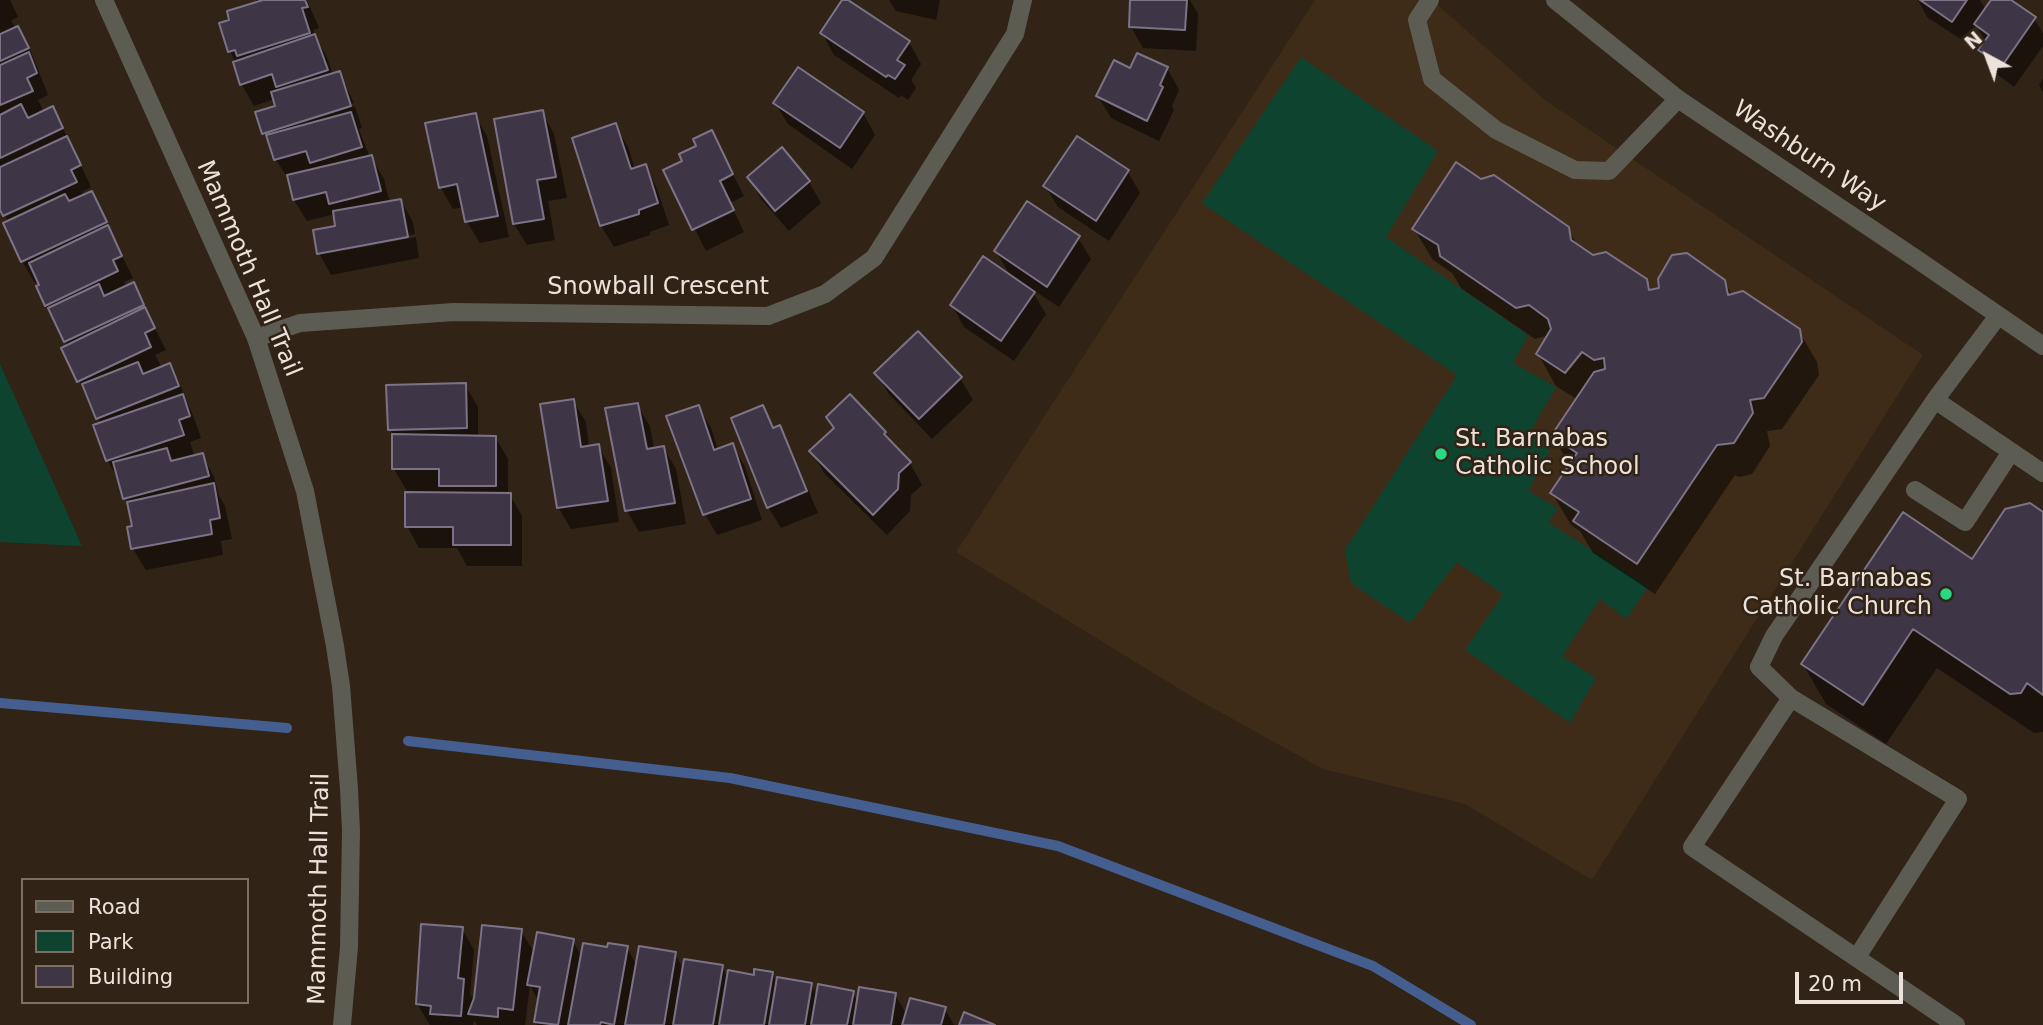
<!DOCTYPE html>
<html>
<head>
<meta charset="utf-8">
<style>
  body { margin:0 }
  #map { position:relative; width:2043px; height:1025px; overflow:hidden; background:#312316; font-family:"DejaVu Sans",sans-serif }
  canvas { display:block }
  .legend { position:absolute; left:21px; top:878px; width:228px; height:126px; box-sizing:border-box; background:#312316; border:2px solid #7c6f64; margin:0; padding:9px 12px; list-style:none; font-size:21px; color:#ece2d9 }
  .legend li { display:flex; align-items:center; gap:14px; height:35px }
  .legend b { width:35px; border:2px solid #7c6f64 }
  .north { position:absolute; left:1952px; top:21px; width:70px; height:70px; -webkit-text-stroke:5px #312316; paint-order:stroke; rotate:319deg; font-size:19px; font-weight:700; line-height:28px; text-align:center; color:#ece2d9 }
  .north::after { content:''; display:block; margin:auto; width:24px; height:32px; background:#ece2d9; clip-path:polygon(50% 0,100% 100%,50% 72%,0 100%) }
  .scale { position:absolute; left:1795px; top:972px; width:108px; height:32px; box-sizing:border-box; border:4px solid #ece2d9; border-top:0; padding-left:9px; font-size:21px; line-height:24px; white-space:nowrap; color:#ece2d9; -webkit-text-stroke:5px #312316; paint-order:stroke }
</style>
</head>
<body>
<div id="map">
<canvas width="2043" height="1025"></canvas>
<ul class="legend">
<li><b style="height:9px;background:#5d5c53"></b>Road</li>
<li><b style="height:19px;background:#0e442f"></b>Park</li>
<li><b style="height:19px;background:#3e3546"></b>Building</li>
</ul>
<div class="north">N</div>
<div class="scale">20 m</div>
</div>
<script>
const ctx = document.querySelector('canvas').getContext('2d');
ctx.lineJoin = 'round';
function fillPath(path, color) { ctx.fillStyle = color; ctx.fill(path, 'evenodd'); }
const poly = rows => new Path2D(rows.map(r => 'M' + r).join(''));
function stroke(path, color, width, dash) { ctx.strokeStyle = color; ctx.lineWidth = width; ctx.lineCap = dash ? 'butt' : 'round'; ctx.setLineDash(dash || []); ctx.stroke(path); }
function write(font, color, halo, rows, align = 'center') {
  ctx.font = font + ' "DejaVu Sans",sans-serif'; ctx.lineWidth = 5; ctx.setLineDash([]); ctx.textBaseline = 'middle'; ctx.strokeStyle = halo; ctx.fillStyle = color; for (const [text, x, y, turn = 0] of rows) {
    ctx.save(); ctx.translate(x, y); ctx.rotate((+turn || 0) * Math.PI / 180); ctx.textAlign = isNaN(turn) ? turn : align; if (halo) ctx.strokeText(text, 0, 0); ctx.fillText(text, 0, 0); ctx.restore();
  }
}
fillPath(poly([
  [1315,0,1432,0,1545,100,1923,355,1592,880,1465,804,1323,769,1189,695,956,552]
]), '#3e2b18');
fillPath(poly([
  [1301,57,1438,151,1386,237,1528,335,1513,363,1556,387,1528,435,1550,450,1528,491,1558,508,1548,522,1648,587,1626,619,1600,599,1562,656,1596,678,1570,723,1465,650,1503,594,1457,562,1410,623,1351,583,1345,550,1457,375,1202,203],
  [0,364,82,546,0,542]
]), '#0e442f');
fillPath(poly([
  [0,0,10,0,18,17,11,21,30,49,48,95,38,100,44,112,52,108,64,130,91,187,82,192,84,196,91,193,133,278,124,282,127,288,133,285,166,350,155,355,162,368,169,366,181,387,194,418,201,438,190,442,195,457,202,455,214,477,219,496,225,506,232,539,221,541,223,555,146,570,133,549,129,528,134,528,130,508,120,482,107,460,101,424,63,348,68,346,46,305,42,286,39,281,35,283,22,261,5,224,9,223,0,206],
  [256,0,307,0,319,28,313,30,316,38,327,57,333,75,340,73,354,103,286,125,286,128,355,106,362,128,359,129,370,158,371,157,384,179,390,203,401,201,413,222,415,234,347,246,347,250,416,237,419,258,331,275,319,253,337,227,335,214,307,221,294,200,290,181,276,160,264,134,257,113,278,107,275,99,254,106,242,85,235,63,236,63,230,51,231,21,258,3],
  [844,0,909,42,921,64,911,80,916,88,908,100,901,95,899,98,834,55,822,33],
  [889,0,940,0,936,20,896,11],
  [1132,0,1190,0,1198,14,1196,51,1143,48,1131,27],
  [1918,0,1980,0,1986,10,1993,0,2008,0,2034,19,2043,33,2043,46,2014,87,1993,71,1980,50,1986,42,1976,25,1965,42,1927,17],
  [1167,68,1179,90,1172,106,1174,110,1159,141,1111,118,1098,96,1131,71],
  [2043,78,2043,92,2039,85],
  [775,103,863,113,875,135,852,169,788,124],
  [542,112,554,134,567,198,548,201,555,240,527,245,514,224,496,121],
  [475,115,487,136,509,237,480,243,467,222,464,207,453,209,441,188,427,124],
  [615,125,628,147,635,170,645,166,657,188,669,225,650,232,650,235,614,247,601,226],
  [711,132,744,196,730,203,744,232,706,251,665,171,684,161],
  [1128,172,1140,193,1109,241,1058,207,1045,186],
  [749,177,809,182,821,203,789,231,761,199],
  [1481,181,1567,228,1578,246,1593,257,1646,280,1652,291,1724,281,1732,295,1798,330,1817,362,1819,375,1782,429,1767,431,1770,446,1752,474,1739,477,1735,475,1655,594,1593,553,1580,531,1571,525,1552,493,1570,466,1553,436,1578,400,1556,386,1538,354,1549,335,1535,339,1461,288,1452,273,1433,260,1414,229],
  [1078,238,1091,259,1059,307,1030,288,1046,314,1014,361,964,327,952,305,1011,277,996,251],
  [876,373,960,378,973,400,932,439,889,394],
  [465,385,478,407,478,437,495,437,508,459,508,495,510,495,522,516,522,566,467,566,457,548,419,548,407,526,407,491,394,469,394,436,390,429],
  [573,401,586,422,589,447,598,446,611,468,619,522,571,529,558,507],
  [637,405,650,426,654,449,663,447,676,469,686,524,639,532,627,511,607,410],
  [698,407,711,428,718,450,733,445,745,467,762,520,717,535,705,514],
  [762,407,775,429,779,427,791,449,818,513,781,528,768,507],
  [885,433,892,445,910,463,922,485,911,495,910,511,887,535,824,473,812,452],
  [2043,514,2043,732,2034,733,1937,668,1886,744,1826,704,1803,664,1972,561],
  [462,929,474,950,470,994,475,1002,521,931,535,954,573,941,582,957,608,949,627,948,637,966,675,954,684,970,722,967,728,978,755,977,772,974,778,984,811,984,817,996,852,992,858,1002,895,995,907,1015,945,1009,954,1025,537,1025,536,1022,539,1002,530,985,525,1025,477,1025,474,1020,473,1025,430,1025,417,1004]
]), '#0007');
stroke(poly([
  [0,703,287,728],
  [408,741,730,778,1058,846,1373,966,1471,1025]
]), '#455e90', 10);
const building = poly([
  [263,0,305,0,308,7,302,8,310,33,237,56,235,50,228,52,219,23,229,20,227,11,263,0],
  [842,0,848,0,910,41,897,60,905,65,895,79,888,75,886,77,820,33,842,0],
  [1130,0,1187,0,1185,30,1129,27,1130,0],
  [1920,0,1967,0,1952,22,1920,0],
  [1991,0,2011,0,2036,17,2002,66,1978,50,1989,35,1974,24,1991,0],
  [18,26,29,48,0,61,0,34,18,26],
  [315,34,328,70,276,87,272,74,240,85,233,62,315,34],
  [29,52,37,73,27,78,33,91,0,105,0,65,29,52],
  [1137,53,1168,67,1160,85,1163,87,1147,121,1096,96,1114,60,1130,68,1137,53],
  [798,67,864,112,840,148,773,103,798,67],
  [340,71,351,106,262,134,255,112,275,106,271,92,340,71],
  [21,104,28,118,53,106,63,128,0,158,0,115,21,104],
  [543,110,556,177,537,180,544,219,513,224,494,119,543,110],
  [351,112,362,147,310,163,306,151,274,160,266,135,351,112],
  [476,113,498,216,465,222,457,184,439,188,425,123,476,113],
  [616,123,631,169,646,164,658,203,639,210,639,214,600,226,572,138,616,123],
  [712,130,733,174,720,181,734,210,692,230,663,170,682,161,679,154,696,146,693,139,712,130],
  [67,136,81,165,71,170,77,182,3,216,0,210,0,167,67,136],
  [1077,136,1129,170,1096,221,1043,186,1077,136],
  [782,147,810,181,775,211,747,177,782,147],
  [372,155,381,191,329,204,326,192,293,200,287,175,372,155],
  [1456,162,1481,179,1494,175,1569,227,1571,240,1593,255,1606,252,1647,279,1649,290,1659,288,1658,279,1672,255,1687,253,1725,280,1728,295,1743,291,1800,329,1802,342,1764,398,1750,400,1753,413,1734,443,1717,445,1637,564,1573,521,1579,512,1550,493,1577,453,1551,436,1594,372,1605,369,1604,358,1594,360,1582,352,1565,373,1536,354,1551,329,1548,319,1529,305,1516,308,1440,256,1438,245,1412,229,1456,162],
  [92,191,107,222,21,262,3,223,65,194,69,201,92,191],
  [401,199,408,237,317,254,313,230,335,226,333,211,401,199],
  [1027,201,1080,236,1047,287,994,251,1027,201],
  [108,225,122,256,113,260,118,271,45,306,36,286,39,285,29,263,108,225],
  [983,256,1035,292,1001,341,950,305,983,256],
  [134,282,144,305,64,342,48,308,99,284,104,296,134,282],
  [145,307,155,328,145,333,151,347,77,382,61,348,145,307],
  [918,331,962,377,919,419,874,373,918,331],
  [138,362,143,374,170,363,179,386,96,419,82,384,138,362],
  [466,383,467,428,388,430,386,385,466,383],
  [183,394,190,416,179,420,184,435,106,461,93,425,183,394],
  [850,394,886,432,884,434,911,462,899,473,898,489,873,515,809,451,834,428,826,417,850,394],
  [574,399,581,447,599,444,608,501,557,508,540,404,574,399],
  [638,403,647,449,664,446,675,503,625,511,605,408,638,403],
  [699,405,714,450,733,443,751,499,703,515,666,416,699,405],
  [763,405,773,428,780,425,807,491,767,508,731,418,763,405],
  [392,434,496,436,496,486,439,486,439,469,392,469,392,434],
  [167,448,171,461,203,453,209,476,123,499,113,462,167,448],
  [214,483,220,518,210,520,212,534,131,549,127,527,132,526,127,502,214,483],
  [405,492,511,493,511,545,453,545,453,527,405,527,405,492],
  [2030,503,2043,512,2043,695,2027,683,2021,693,2010,694,1913,629,1863,705,1801,664,1903,512,1972,559,2005,509,2030,503],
  [421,924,463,927,458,978,464,979,461,1016,430,1014,431,1006,416,1004,421,924],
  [482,925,522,929,513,1010,498,1008,498,1017,468,1014,474,998,482,925],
  [537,932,574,939,558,1025,534,1022,540,987,527,985,537,932],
  [583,943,607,947,608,943,628,946,614,1025,601,1022,600,1025,568,1025,583,943],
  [639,946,676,952,664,1025,625,1025,639,946],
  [684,959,723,965,713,1025,673,1025,684,959],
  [754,969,773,972,764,1025,719,1025,728,970,754,975,754,969],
  [777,977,812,983,805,1025,769,1025,777,977],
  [818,984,854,991,847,1025,811,1025,818,984],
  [859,987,896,993,891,1025,853,1025,859,987],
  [910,998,946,1007,941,1025,902,1025,910,998],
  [964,1012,995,1025,959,1025,964,1012]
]);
fillPath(building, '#3e3546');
stroke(building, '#7c7387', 2);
stroke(poly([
  [1430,0,1417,20,1432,79,1496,130,1575,170,1609,171,1678,99],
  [1935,400,2043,473],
  [1915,490,1965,522,2011,452],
  [1791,698,1692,847,1956,1025],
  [1857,957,1958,799,1791,698,1759,667,1774,636,1935,400,1998,316]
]), '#5d5c53', 18);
stroke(poly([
  [256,338,300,323,454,312,768,316,825,294,874,258,1015,34,1023,0]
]), '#5d5c53', 18);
stroke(poly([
  [104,0,256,338,305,491,335,646,341,686,349,789,351,831,349,947,342,1025],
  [1555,0,1678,99,1918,260,2043,346]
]), '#5d5c53', 18);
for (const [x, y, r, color] of [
  [1441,454,7,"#29d885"],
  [1946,594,7,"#29d885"]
]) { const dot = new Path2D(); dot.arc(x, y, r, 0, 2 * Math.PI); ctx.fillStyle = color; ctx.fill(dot); stroke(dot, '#312316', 2.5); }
write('24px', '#ece2d9', '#312316', [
  ["Washburn Way",1809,157,34],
  ["Mammoth Hall Trail",248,269,67],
  ["Snowball Crescent",658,288],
  ["Mammoth Hall Trail",320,889,-89]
]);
write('24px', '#ece2d9', '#312316', [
  ["St. Barnabas",1455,440],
  ["Catholic School",1455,468],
  ["St. Barnabas",1932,580,"right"],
  ["Catholic Church",1932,608,"right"]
], 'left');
</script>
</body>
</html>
